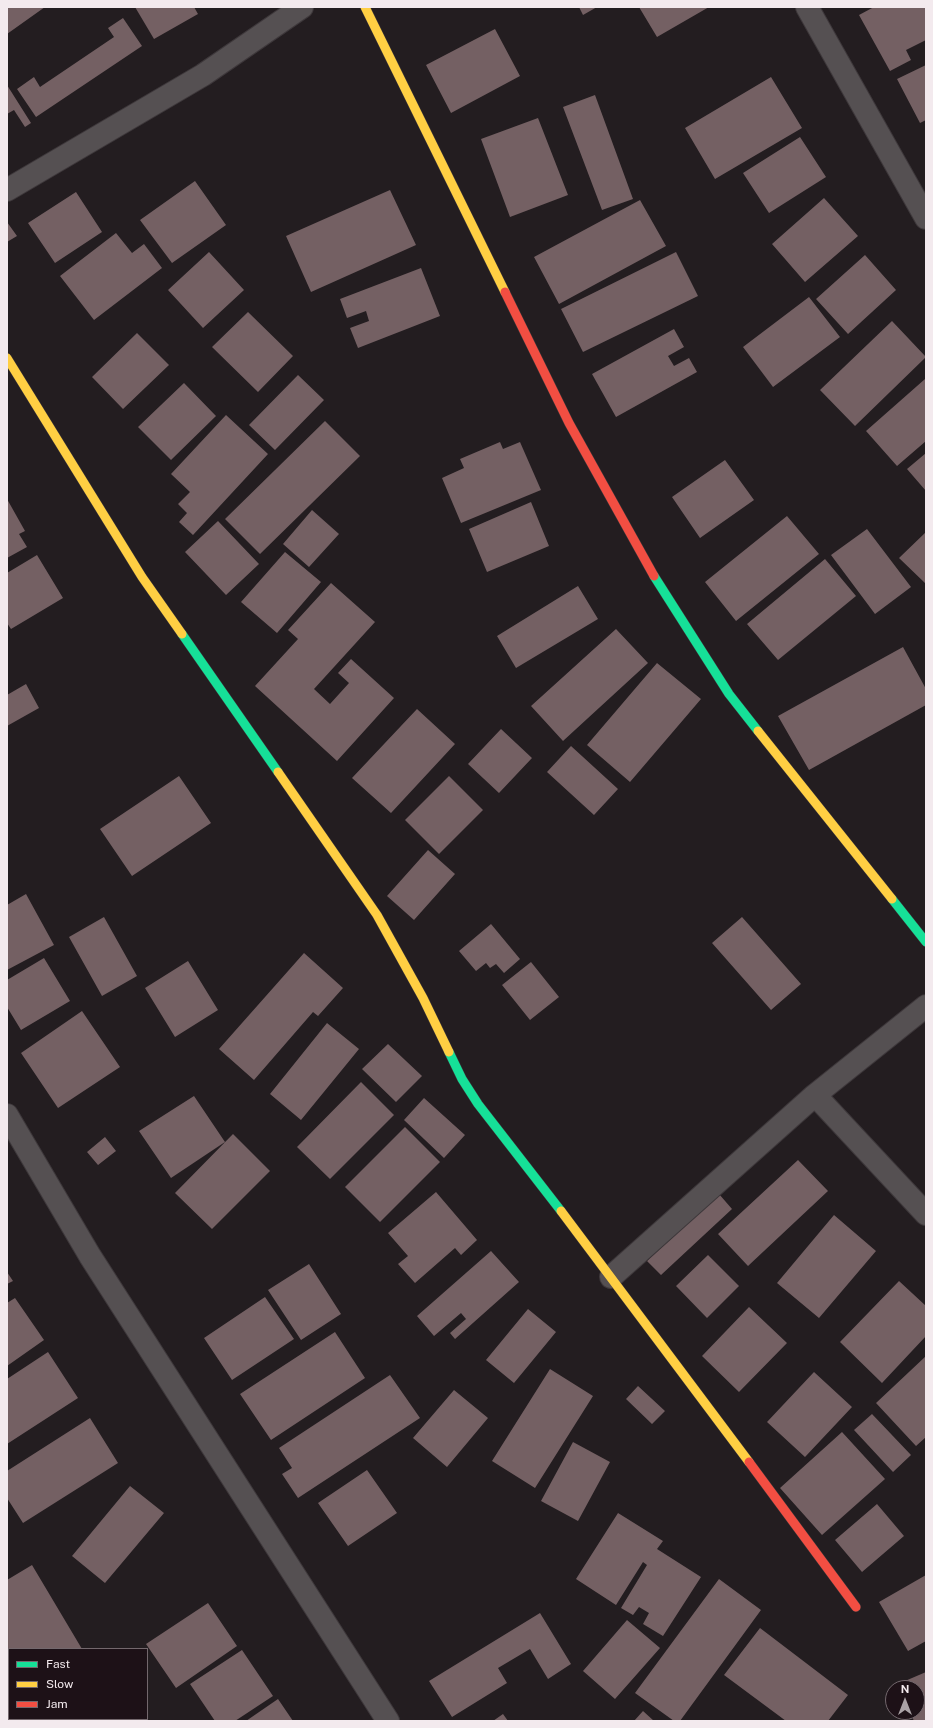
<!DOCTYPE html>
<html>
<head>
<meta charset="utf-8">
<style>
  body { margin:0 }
  #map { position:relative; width:933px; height:1728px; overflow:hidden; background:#231d20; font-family:"Public Sans",sans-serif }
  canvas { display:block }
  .frame { position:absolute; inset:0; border:8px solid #f3eaee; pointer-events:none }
  .legend { position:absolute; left:8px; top:1648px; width:140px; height:72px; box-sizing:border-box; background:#1d1117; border:1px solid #73686d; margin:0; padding:5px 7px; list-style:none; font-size:12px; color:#f3eaee }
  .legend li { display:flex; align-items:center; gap:8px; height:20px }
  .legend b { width:20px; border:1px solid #73686d }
  .north { position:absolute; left:885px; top:1680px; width:40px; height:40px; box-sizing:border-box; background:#1d1117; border:1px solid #73686d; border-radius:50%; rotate:0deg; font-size:11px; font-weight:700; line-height:16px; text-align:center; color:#f3eaee }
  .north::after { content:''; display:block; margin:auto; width:14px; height:18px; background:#aaa2a6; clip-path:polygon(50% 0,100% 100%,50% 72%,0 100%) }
</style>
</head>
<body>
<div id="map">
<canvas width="933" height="1728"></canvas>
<div class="frame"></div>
<ul class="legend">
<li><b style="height:5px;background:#16e098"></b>Fast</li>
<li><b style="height:5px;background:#ffcf43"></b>Slow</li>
<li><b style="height:5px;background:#f24e42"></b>Jam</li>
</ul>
<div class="north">N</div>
</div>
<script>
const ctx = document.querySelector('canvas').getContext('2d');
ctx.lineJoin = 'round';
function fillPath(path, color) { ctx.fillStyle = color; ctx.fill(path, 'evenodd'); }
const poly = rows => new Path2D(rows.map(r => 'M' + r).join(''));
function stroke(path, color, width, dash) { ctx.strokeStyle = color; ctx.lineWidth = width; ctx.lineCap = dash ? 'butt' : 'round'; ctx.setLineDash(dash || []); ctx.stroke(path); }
fillPath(poly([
  [7,7,45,7,7,34],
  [135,7,194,7,198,14,154,39],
  [579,7,597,7,583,15],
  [639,7,709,7,657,37],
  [874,7,926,7,926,40,906,50,911,60,890,71,859,15],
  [123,18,142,46,36,117,17,89,34,77,40,87,114,37,108,28],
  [495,29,520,76,451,113,426,65],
  [926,65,926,120,920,123,897,79],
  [771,77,802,128,715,179,685,128],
  [7,85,31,123,25,127,14,110,7,114],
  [595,95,633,199,602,210,563,107],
  [538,118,568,195,510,217,481,139],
  [800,137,826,177,769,213,743,173],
  [195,181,226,225,172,263,140,220],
  [390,190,416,245,311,292,286,236],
  [76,192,102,232,55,263,28,223],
  [824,198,858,236,805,282,772,244],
  [640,200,666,246,559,304,534,257],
  [7,222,17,236,7,242],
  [116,233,132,253,144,244,162,268,94,320,60,276],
  [209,252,244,290,203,328,168,290],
  [676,252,698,296,583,352,561,309],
  [865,255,896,290,848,334,816,299],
  [421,268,440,316,358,348,350,328,369,321,366,311,347,318,340,299],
  [809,297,840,337,773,387,743,347],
  [248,312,293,356,258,392,212,347],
  [892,321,926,357,855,426,820,390],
  [674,329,684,347,668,356,674,366,689,358,697,372,616,417,592,374],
  [137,333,169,365,123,409,92,377],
  [298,375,324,400,275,450,249,425],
  [925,379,926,381,926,441,897,466,866,431],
  [184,383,216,416,171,460,138,427],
  [226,415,268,454,193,535,179,522,187,513,178,504,190,492,171,474],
  [325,421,360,456,260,554,225,519],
  [500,442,503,449,520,442,541,490,461,523,442,478,464,468,460,459],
  [926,453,926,491,907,469],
  [725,460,754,500,700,538,672,497],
  [7,499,25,531,19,534,27,547,7,558],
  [531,502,549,546,487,572,469,529],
  [312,510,339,534,309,567,283,544],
  [787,516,819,554,736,621,705,582],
  [218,521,259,564,226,595,185,552],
  [867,529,911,587,875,614,831,555],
  [926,532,926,584,899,558],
  [285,552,321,582,277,633,241,602],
  [37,555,63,598,11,629,7,623,7,573],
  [825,559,856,596,778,660,747,624],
  [331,583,375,622,314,689,330,704,349,683,338,673,351,659,394,698,337,761,255,686,298,639,288,630],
  [578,586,598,619,516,668,497,636],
  [616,629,648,663,563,741,531,706],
  [903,647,926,689,926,705,809,770,778,716],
  [657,663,701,699,630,782,587,745],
  [26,684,39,708,7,726,7,695],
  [417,709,455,744,391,813,352,778],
  [501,729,532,758,499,793,468,764],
  [571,746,618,789,594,815,547,772],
  [179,776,211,823,132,876,100,829],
  [449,776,483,810,439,854,405,820],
  [428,850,455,874,414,920,387,896],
  [26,894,54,945,7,970,7,905],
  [104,917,137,976,102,996,69,937],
  [742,917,801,984,771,1010,712,943],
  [491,924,520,959,504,973,496,964,490,968,486,963,476,971,459,951],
  [304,953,343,988,318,1016,313,1012,254,1080,219,1049],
  [44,958,70,1001,21,1030,7,1007,7,980],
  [188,961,218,1010,175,1037,145,988],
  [531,962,559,997,530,1020,502,985],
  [82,1011,120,1067,58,1108,21,1053],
  [327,1023,359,1049,301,1120,270,1094],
  [388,1044,422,1076,396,1102,362,1069],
  [361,1082,394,1115,330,1179,297,1147],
  [194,1096,225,1142,171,1178,139,1131],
  [424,1098,465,1135,444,1158,404,1120],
  [405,1127,440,1162,380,1222,345,1187],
  [233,1134,270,1171,212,1229,175,1193],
  [105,1137,116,1151,98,1165,87,1152],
  [798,1160,828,1191,748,1266,718,1234],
  [436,1192,477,1240,461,1255,455,1248,415,1283,398,1264,408,1256,388,1233],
  [719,1194,732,1209,661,1275,647,1261],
  [834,1215,876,1251,819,1318,777,1283],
  [491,1251,519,1282,455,1339,450,1333,466,1319,461,1313,434,1336,417,1316],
  [708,1255,739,1286,707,1318,676,1286],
  [309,1264,341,1314,301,1340,268,1290],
  [7,1272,13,1281,7,1284],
  [899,1281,926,1306,926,1336,882,1383,840,1342],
  [265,1297,294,1339,232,1380,204,1338],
  [15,1298,44,1340,7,1366,7,1303],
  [749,1307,787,1343,739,1392,702,1356],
  [528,1309,556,1332,514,1383,486,1360],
  [335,1332,365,1378,271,1440,240,1394],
  [48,1352,78,1398,7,1444,7,1379],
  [926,1356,926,1437,916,1446,876,1403],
  [550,1369,593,1396,535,1488,492,1461],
  [814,1372,852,1407,805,1457,767,1422],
  [390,1375,420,1418,298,1498,282,1474,292,1468,279,1448],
  [638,1386,665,1411,652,1424,626,1399],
  [454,1390,488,1418,447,1467,413,1438],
  [872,1414,911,1455,893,1472,854,1430],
  [90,1418,118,1463,23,1523,7,1498,7,1471],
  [842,1432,885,1479,822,1535,780,1488],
  [573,1442,610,1462,578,1521,541,1501],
  [367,1470,397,1513,348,1546,318,1503],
  [130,1486,164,1513,105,1583,72,1556],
  [877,1504,904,1536,862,1572,835,1540],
  [618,1513,663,1541,657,1549,701,1577,663,1636,643,1624,649,1613,639,1607,633,1615,621,1608,647,1565,643,1562,616,1605,576,1579],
  [32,1565,82,1649,9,1649,9,1692,7,1693,7,1580],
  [926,1575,926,1641,908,1651,879,1602],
  [719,1579,761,1610,680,1721,674,1721,635,1693],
  [208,1603,237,1646,176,1688,146,1644],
  [540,1613,571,1664,548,1679,530,1649,498,1668,507,1683,452,1717,429,1681],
  [627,1620,660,1648,615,1699,583,1671],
  [760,1628,848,1695,828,1721,786,1721,724,1675],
  [242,1650,273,1696,235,1721,215,1721,190,1684],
  [926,1672,926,1721,914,1721,910,1712,917,1712,917,1688,900,1688,898,1684],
  [9,1699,9,1719,82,1719,78,1721,7,1721,7,1701],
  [278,1699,293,1721,246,1721],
  [643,1711,654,1721,634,1721],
  [503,1714,508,1721,493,1721]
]), '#746063');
const street = poly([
  [807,7,926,218],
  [7,190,203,75,302,7],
  [815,1095,926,1214],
  [7,1115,90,1256,388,1721],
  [611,1277,815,1095,926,1006]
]);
const fast = poly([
  [654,576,729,694,758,731],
  [182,634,278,772],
  [892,899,926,942],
  [449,1052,462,1079,478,1104,561,1211]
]);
const slow = poly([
  [365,7,505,292],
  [7,358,142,577,182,634],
  [758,731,892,899],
  [278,772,377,915,423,998,449,1052],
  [561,1211,749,1462]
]);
const jam = poly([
  [505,292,569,423,654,576],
  [749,1462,856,1607]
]);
stroke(street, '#3e383b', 24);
stroke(fast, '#3e383b', 10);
stroke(slow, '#3e383b', 10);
stroke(jam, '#3e383b', 10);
stroke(street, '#555052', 22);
stroke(fast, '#16e098', 9);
stroke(slow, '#ffcf43', 9);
stroke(jam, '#f24e42', 9);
</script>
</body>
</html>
